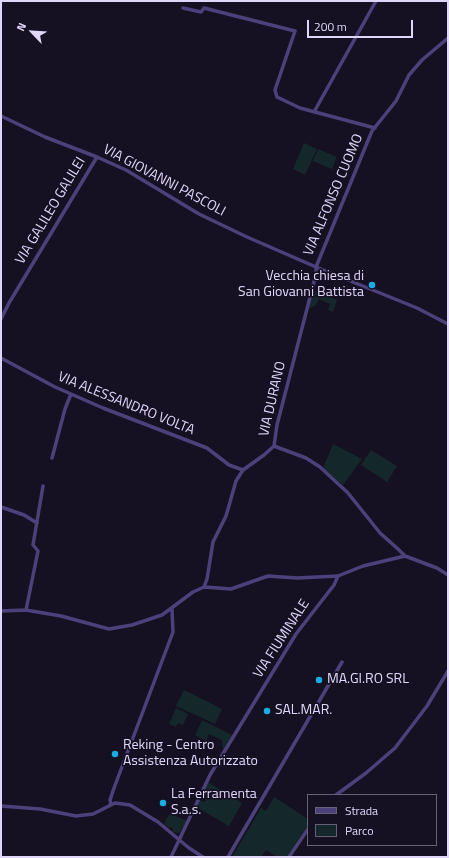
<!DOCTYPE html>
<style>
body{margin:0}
#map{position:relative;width:449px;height:858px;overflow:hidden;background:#161122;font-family:"Titillium Web",sans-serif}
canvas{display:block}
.frame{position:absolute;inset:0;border:2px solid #e0d6fa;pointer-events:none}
.legend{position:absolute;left:307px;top:794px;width:130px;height:52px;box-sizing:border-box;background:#161122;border:1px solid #676078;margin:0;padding:5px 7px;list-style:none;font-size:12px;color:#e0d6fa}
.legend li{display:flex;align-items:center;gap:8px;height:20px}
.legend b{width:20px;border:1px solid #676078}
.north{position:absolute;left:12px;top:12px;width:40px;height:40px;-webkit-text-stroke:3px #161122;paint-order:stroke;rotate:295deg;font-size:11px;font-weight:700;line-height:16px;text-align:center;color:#e0d6fa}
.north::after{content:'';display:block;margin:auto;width:14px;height:18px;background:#e0d6fa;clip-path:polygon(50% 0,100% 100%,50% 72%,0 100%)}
.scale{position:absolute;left:307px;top:20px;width:106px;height:18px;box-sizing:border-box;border:2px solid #e0d6fa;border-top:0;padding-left:5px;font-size:12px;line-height:14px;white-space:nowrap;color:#e0d6fa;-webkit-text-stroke:3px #161122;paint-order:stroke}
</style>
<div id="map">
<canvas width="449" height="858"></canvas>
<div class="frame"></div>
<ul class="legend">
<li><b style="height:5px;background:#4d417c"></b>Strada</li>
<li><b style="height:11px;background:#14282b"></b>Parco</li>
</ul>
<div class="north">N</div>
<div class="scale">200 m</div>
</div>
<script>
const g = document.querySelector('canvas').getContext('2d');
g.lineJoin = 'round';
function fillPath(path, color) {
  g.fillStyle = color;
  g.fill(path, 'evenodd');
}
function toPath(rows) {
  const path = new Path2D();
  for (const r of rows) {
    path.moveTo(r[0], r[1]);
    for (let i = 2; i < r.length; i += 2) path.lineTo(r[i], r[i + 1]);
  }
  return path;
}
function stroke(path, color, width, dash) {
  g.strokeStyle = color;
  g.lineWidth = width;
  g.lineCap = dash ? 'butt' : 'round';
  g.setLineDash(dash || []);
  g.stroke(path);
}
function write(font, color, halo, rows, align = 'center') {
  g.font = font + ' "Titillium Web",sans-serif';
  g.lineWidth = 3.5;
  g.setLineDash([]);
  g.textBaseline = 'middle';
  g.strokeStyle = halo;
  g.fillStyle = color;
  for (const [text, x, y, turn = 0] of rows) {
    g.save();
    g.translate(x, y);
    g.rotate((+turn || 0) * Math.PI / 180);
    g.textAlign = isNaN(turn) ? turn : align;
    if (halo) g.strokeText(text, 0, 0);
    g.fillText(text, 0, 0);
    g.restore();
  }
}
fillPath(toPath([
 [304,143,317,149,305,175,293,169],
 [318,149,337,157,332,169,313,161],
 [314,291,337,300,333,312,328,310,330,304,319,299,316,305,308,309],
 [333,444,362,459,343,485,323,468],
 [371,450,397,466,387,482,361,465],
 [184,690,222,709,215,724,176,706],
 [176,708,188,714,183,725,178,723,176,727,169,724],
 [202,720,232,735,223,750,222,740,209,734,206,741,195,735],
 [208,782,242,803,229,826,196,807,199,800,205,802,206,800,201,796],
 [274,797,308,819,308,825,287,857,277,857,266,850,261,857,232,857,261,808,266,811],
 [173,808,179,811,176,816,187,821,179,833,173,832,172,827,169,828,164,824]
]), '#14282b');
stroke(toPath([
 [183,8,201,12,204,8,295,31,275,90,277,97,300,108,375,128],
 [314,112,376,1],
 [1,116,45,137,97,157,126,170,199,214,247,237,316,267,417,308,448,324],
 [1,319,9,303,97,157],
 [1,358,55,387,103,408,207,448,229,465,243,470],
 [274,446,306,458,320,467,348,493,380,533,398,549,405,556,437,568,448,575],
 [52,458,65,409,71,394],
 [1,507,24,515,37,523],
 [204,587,207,579,213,542,226,516,236,481,243,470,264,455,274,446,277,425,316,274,316,267,367,143,372,131,396,101,409,75,422,60,448,38],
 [26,610,38,551,33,545,43,486],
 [1,611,26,610,61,616,109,629,132,625,162,615,193,592,204,587,231,589,268,576,297,578,338,576,363,566,405,556],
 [336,795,366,773,395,748,427,706,448,671],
 [111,805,110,800,114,788,173,632,172,609],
 [1,806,40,809,76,816,93,814,115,803,130,805,158,822,189,848,203,857],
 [171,857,210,775,296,634,334,585,338,576],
 [228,857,342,662],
 [289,857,308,829]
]), '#4d417c', 3.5);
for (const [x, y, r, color] of [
 [372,285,4,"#19aee3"],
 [319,680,4,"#19aee3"],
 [267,711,4,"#19aee3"],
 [115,754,4,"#19aee3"],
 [163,803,4,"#19aee3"]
]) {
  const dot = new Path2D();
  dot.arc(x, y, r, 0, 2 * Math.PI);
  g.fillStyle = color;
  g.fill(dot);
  stroke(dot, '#161122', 1.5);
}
write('14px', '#e0d6fa', '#161122', [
 ["VIA GIOVANNI PASCOLI",164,181,28],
 ["VIA ALFONSO CUOMO",334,195,-67],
 ["VIA GALILEO GALILEI",51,211,-59],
 ["VIA DURANO",273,399,-77],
 ["VIA ALESSANDRO VOLTA",126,404,22],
 ["VIA FIUMINALE",282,639,-57]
]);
write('14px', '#e0d6fa', '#161122', [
 ["Vecchia chiesa di",364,277,"right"],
 ["San Giovanni Battista",364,293,"right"],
 ["MA.GI.RO SRL",327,680],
 ["SAL.MAR.",275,711],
 ["Reking - Centro",123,746],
 ["Assistenza Autorizzato",123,762],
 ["La Ferramenta",171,795],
 ["S.a.s.",171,811]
], 'left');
</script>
